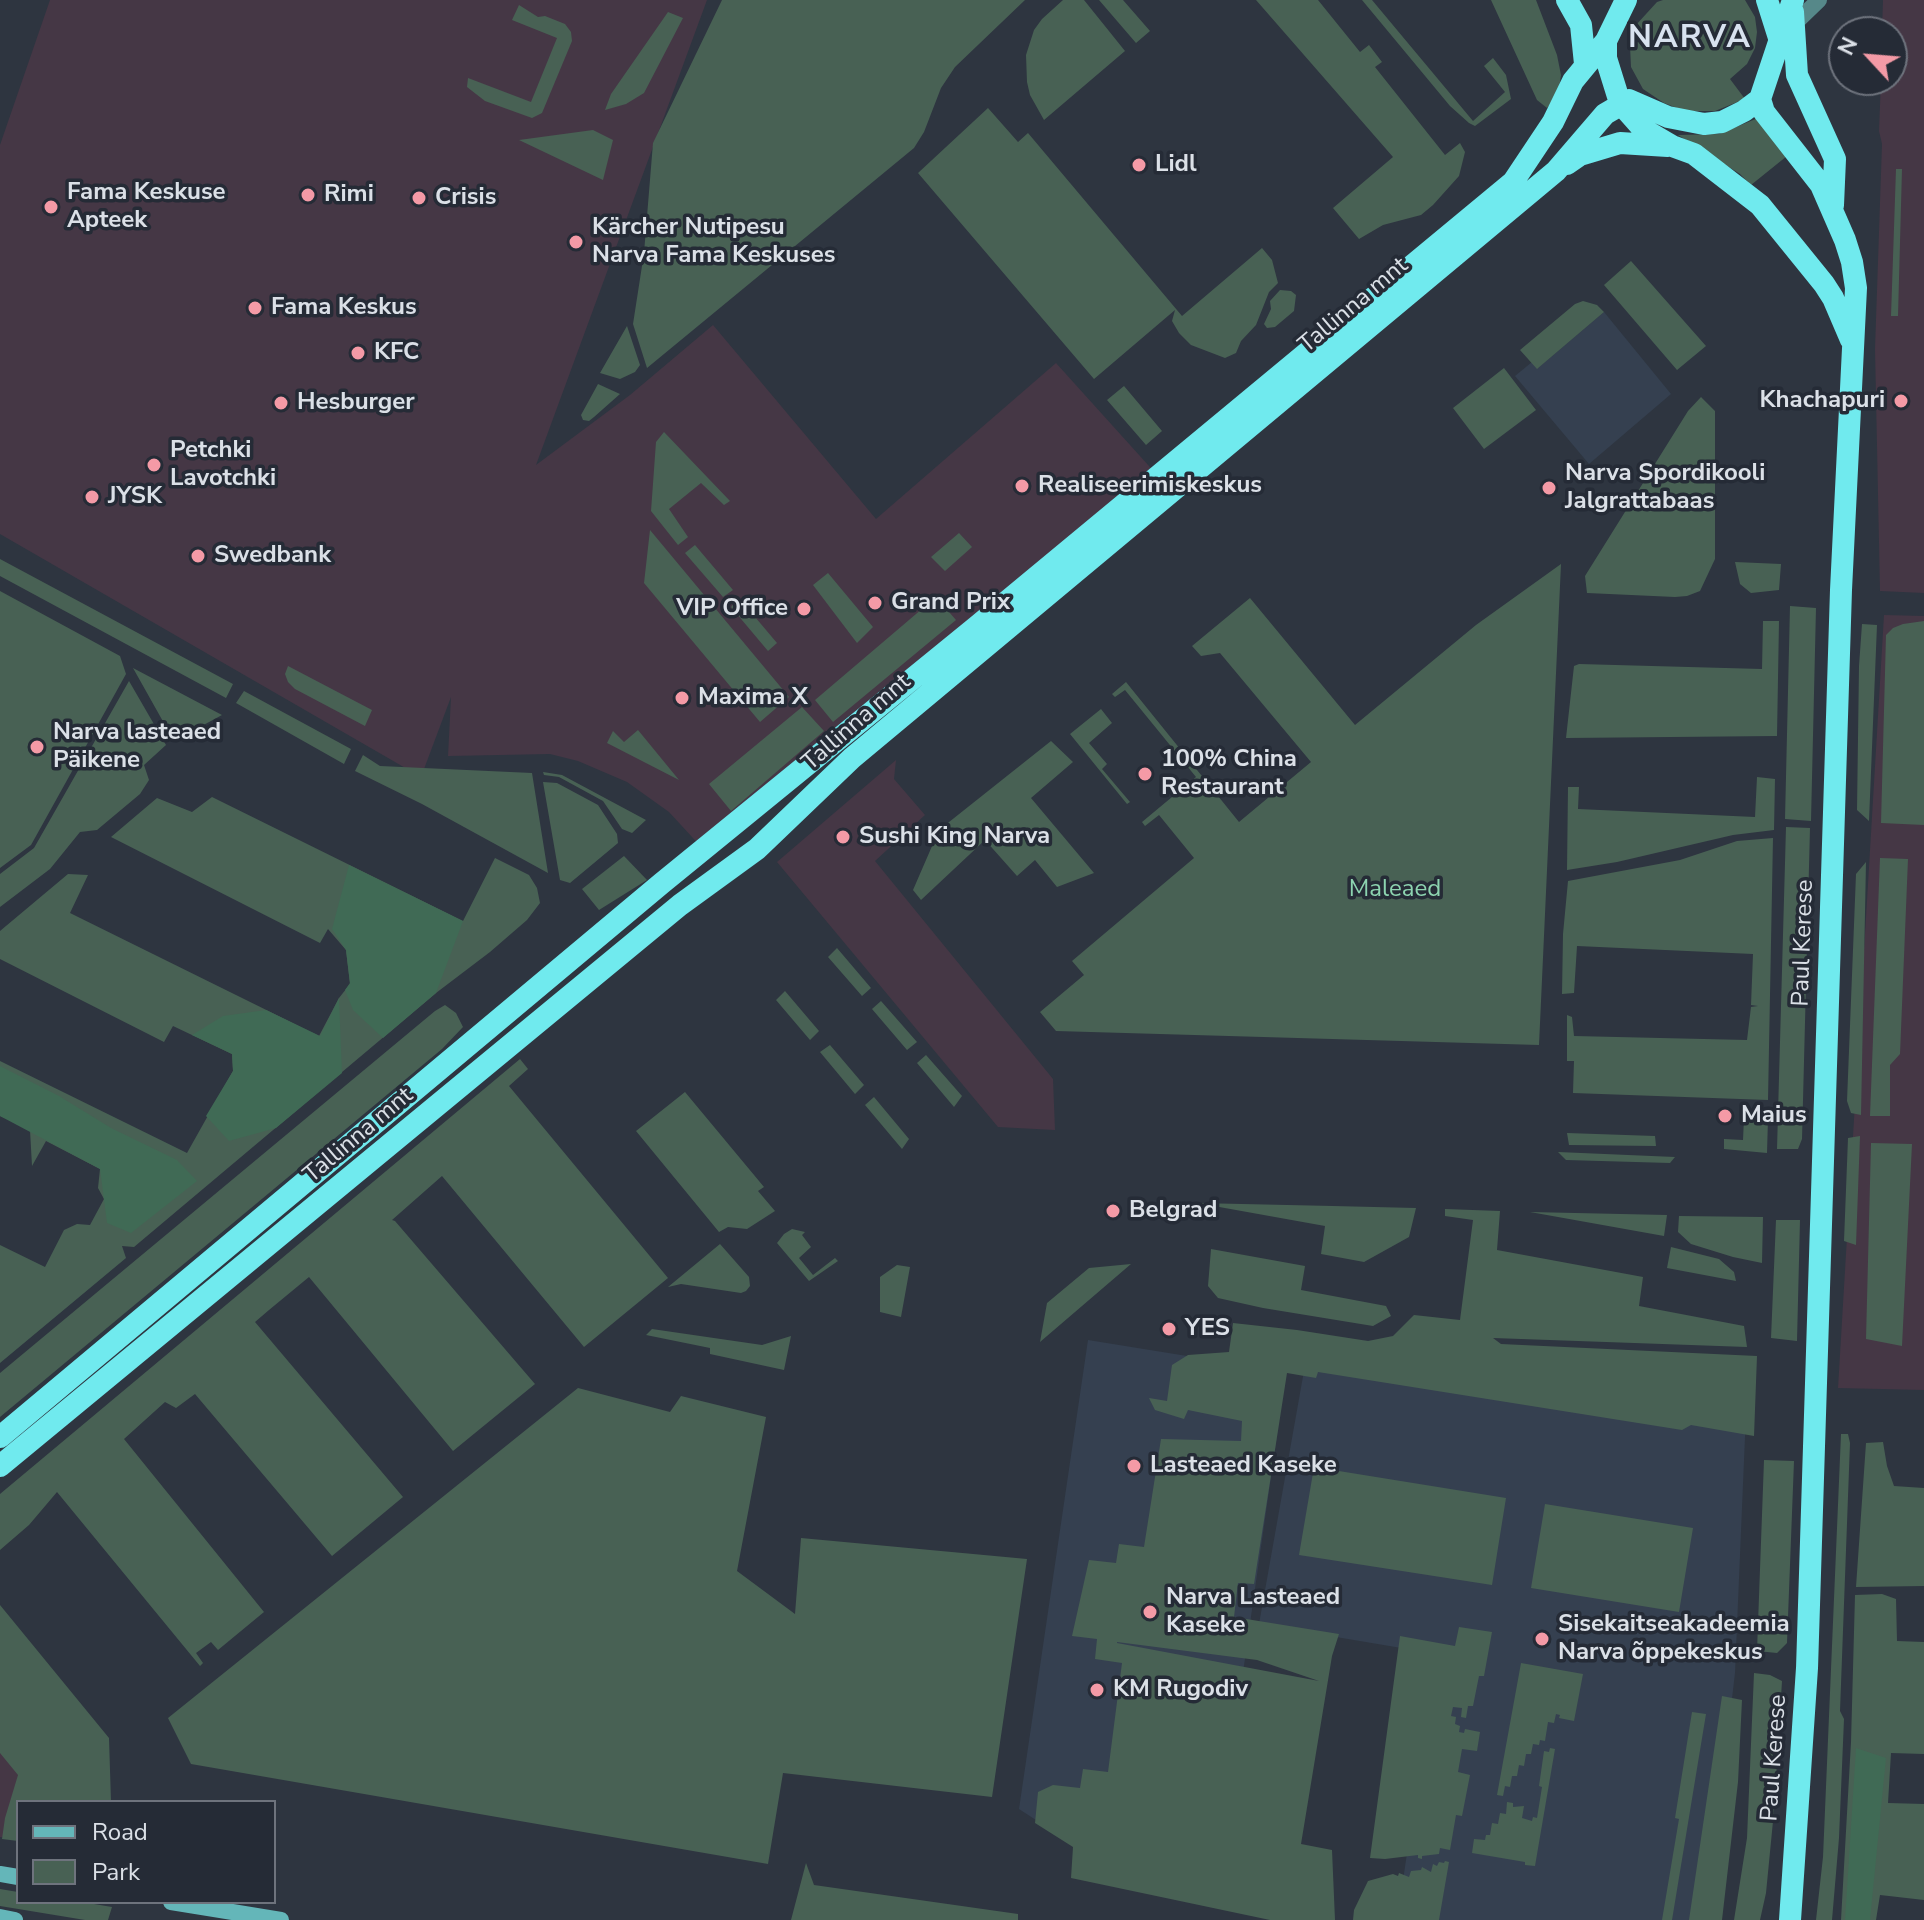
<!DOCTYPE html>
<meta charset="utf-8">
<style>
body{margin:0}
#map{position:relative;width:1924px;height:1920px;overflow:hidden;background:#2e3540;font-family:"Nunito Sans",sans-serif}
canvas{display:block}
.legend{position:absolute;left:16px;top:1800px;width:260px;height:104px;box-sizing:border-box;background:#252b36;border:2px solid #6e737d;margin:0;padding:10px 14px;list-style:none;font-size:24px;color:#dbe0e7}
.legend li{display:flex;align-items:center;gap:16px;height:40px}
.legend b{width:40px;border:2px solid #6e737d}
.north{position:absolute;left:1828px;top:16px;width:80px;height:80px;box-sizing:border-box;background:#252b36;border:2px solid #6e737d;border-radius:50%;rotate:296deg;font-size:22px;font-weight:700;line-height:32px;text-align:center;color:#dbe0e7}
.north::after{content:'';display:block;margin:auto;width:28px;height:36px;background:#f49aa6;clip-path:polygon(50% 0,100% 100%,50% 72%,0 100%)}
</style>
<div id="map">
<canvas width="1924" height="1920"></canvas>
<ul class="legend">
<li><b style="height:10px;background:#64b6b9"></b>Road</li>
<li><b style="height:22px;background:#486154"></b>Park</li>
</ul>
<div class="north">N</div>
</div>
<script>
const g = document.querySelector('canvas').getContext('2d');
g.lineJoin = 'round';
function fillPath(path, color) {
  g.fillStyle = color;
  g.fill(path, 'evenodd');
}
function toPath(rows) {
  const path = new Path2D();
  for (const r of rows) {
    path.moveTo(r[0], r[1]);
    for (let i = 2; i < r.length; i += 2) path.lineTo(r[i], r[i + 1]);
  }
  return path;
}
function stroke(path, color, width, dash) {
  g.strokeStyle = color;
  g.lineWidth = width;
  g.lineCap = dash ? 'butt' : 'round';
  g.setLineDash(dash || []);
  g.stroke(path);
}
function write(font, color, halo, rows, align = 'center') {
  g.font = font + ' "Nunito Sans",sans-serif';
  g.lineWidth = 7;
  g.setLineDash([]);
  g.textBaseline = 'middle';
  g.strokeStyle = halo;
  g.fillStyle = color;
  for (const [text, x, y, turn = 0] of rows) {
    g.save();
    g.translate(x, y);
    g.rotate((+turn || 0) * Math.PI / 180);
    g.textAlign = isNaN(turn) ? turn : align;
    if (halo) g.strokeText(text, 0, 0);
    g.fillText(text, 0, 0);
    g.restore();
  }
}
fillPath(toPath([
 [50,0,707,0,536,465,630,395,713,325,876,519,1056,363,1158,476,704,850,669,812,627,782,578,761,550,754,448,756,451,697,421,777,0,534,0,145],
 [1883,0,1924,0,1924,593,1880,591,1875,349,1882,144,1879,131,1881,80,1892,80,1892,32,1882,32],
 [1884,615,1924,616,1924,1390,1838,1388],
 [896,760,894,779,925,815,875,861,1053,1079,1055,1130,998,1127,777,862],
 [0,1743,40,1793,18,1802,18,1840,0,1837]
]), '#453745');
fillPath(toPath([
 [1604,312,1671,394,1589,464,1515,376,1532,362,1538,368],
 [1310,1337,1748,1366,1735,1673,1706,1920,1397,1920,1437,1654,1259,1624],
 [1088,1340,1286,1372,1216,1861,1039,1822,1019,1809]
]), '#354050');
fillPath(toPath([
 [722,0,1025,0,955,67,941,88,924,132,914,148,647,368,633,324,644,253,653,143],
 [1063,0,1084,0,1125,51,1044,120,1030,95,1027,82,1026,55,1034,30,1042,19],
 [1099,0,1123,0,1150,31,1136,43],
 [1256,0,1318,0,1360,52,1369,45,1382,62,1375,67,1445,155,1460,143,1465,152,1459,176,1433,205,1421,215,1383,225,1359,239,1333,208,1393,157],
 [1362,0,1372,0,1473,121,1505,92,1484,66,1493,58,1506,75,1511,99,1475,126,1469,123,1450,106],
 [1491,0,1536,0,1557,55,1561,75,1558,96,1547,108,1537,100],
 [1663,0,1745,0,1755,17,1757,32,1755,48,1747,64,1730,79,1745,99,1715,111,1685,111,1664,103,1643,89,1631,67,1630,46,1636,25,1657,2],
 [519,5,538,17,545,16,565,24,571,32,572,41,542,113,532,118,485,101,467,87,468,78,531,102,557,38,512,20],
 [668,12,683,18,644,93,626,104,605,110,611,94],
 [988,108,1018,142,1028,133,1182,316,1262,248,1272,260,1278,283,1269,292,1256,325,1241,341,1236,353,1225,358,1191,345,1179,333,1172,321,1175,310,1094,379,918,173],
 [1758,118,1787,156,1751,185,1740,174,1678,135,1719,134],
 [593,130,613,140,603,180,519,140],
 [1896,169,1902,169,1898,316,1891,316],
 [1631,261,1706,346,1677,370,1604,285],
 [1280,290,1291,291,1296,295,1294,311,1275,327,1267,328,1264,324,1271,309,1270,301],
 [1583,301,1597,305,1604,312,1537,369,1520,350,1575,304],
 [627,326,640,365,635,372,620,379,600,373],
 [1504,368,1536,410,1484,449,1453,408],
 [598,384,620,394,594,417,589,421,583,420,581,415],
 [1124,386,1162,431,1146,445,1107,400],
 [1701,397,1715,411,1715,559,1700,591,1687,596,1675,597,1587,593,1585,576,1688,411],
 [664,432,730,501,724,505,701,483,669,509,688,537,678,545,651,511,656,442],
 [650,530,789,697,760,722,644,583],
 [959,533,972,547,945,571,931,557],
 [695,545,733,590,723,597,685,553],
 [0,559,233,684,226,698,0,576],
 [1735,562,1781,564,1779,590,1751,593,1740,584],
 [1561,564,1539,1045,1056,1031,1040,1012,1084,975,1072,961,1194,858,1159,815,1145,826,1142,822,1196,777,1125,690,1115,697,1112,694,1126,682,1239,822,1311,762,1220,653,1201,656,1192,646,1250,598,1355,725,1476,625],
 [828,573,873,627,857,643,813,585],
 [0,591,120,656,126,674,31,845,0,868],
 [936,597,956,620,833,722,815,700],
 [739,598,777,643,768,651,731,607],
 [1790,606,1816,608,1811,821,1785,819],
 [1763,621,1779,621,1777,736,1566,738,1574,666,1579,664,1762,669],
 [1924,621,1924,825,1881,823,1886,635,1893,628,1903,624],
 [1862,624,1877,625,1869,821,1857,810,1859,666],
 [288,666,372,710,365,726,295,689,288,682,285,674],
 [133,668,222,715,174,741],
 [129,681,166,745,144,765,149,780,140,794,97,830,80,832,50,869,0,907,0,874,34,848],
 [244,691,351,749,344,764,236,703],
 [802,707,824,731,731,811,709,784],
 [1101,709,1112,723,1089,743,1107,764,1102,769,1130,802,1127,804,1070,734],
 [638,730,679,780,607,743,613,731,624,742],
 [1051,741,1073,762,1031,798,1094,873,1057,887,1035,860,1017,876,985,840,921,900,913,890,939,830],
 [363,755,380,766,532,773,548,873,422,804,355,771],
 [543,772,562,775,646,820,632,833,622,829,603,801,559,777,544,775],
 [1757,777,1775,779,1774,830,1733,835,1617,862,1567,870,1568,787,1579,787,1578,809,1755,817],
 [543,782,557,783,598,805,617,834,618,843,570,883,560,880],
 [212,797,463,921,495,858,529,875,537,888,540,903,527,920,490,952,436,993,134,1247,122,1246,126,1258,0,1363,0,1245,45,1267,64,1230,77,1224,90,1225,104,1199,98,1188,100,1169,46,1141,32,1166,30,1130,0,1116,0,1061,187,1153,233,1071,232,1054,173,1026,164,1042,0,959,0,931,68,874,88,875,70,913,319,1036,339,998,350,984,346,950,328,929,320,943,111,837,157,798,192,812],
 [1786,827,1810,828,1802,1139,1798,1149,1777,1149],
 [1773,838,1768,1100,1573,1093,1574,1061,1567,1061,1567,1015,1572,1017,1574,1036,1747,1040,1751,1007,1758,1006,1751,1005,1753,954,1577,946,1574,993,1562,994,1563,934,1568,881,1680,860,1737,841],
 [624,856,647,880,599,910,582,889],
 [1880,858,1908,859,1900,1054,1890,1065,1890,1116,1870,1116],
 [1866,862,1861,1115,1851,1113,1847,1101,1856,874],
 [837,948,871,988,862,996,828,957],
 [785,991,819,1031,810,1040,776,1000],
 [881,1001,917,1042,907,1050,872,1009],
 [445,1005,456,1013,463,1027,442,1049,0,1417,0,1373,435,1011],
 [830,1045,864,1085,855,1094,820,1052],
 [926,1055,962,1096,954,1107,917,1063],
 [520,1059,528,1069,509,1086,668,1278,584,1347,442,1176,392,1220,395,1221,535,1384,453,1451,309,1277,269,1310,255,1322,403,1497,332,1556,195,1394,176,1408,165,1402,124,1439,264,1612,218,1650,211,1642,196,1653,203,1663,200,1666,57,1492,29,1525,0,1550,0,1494],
 [685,1092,764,1187,758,1191,775,1211,747,1229,728,1227,719,1232,636,1131],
 [874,1097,909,1139,902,1149,865,1105],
 [1744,1118,1768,1119,1767,1153,1724,1149,1724,1139,1743,1140],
 [1567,1133,1655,1136,1656,1146,1569,1145],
 [1860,1136,1856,1245,1844,1241,1848,1138],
 [1871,1143,1912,1144,1902,1346,1866,1339],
 [1558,1152,1675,1157,1670,1163,1566,1160],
 [1197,1203,1333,1206,1416,1208,1409,1237,1364,1262,1321,1254,1325,1226],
 [1445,1209,1500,1211,1497,1250,1643,1277,1639,1306,1744,1326,1747,1347,1493,1338,1501,1344,1757,1356,1754,1436,1691,1425,1682,1430,1318,1372,1316,1378,1287,1373,1254,1584,1238,1583,1234,1617,1339,1634,1332,1656,1301,1844,1332,1850,1335,1920,1270,1920,1071,1878,1073,1847,1035,1823,1038,1792,1053,1785,1080,1788,1083,1769,1108,1772,1122,1663,1095,1659,1097,1639,1072,1636,1089,1560,1116,1563,1119,1544,1144,1547,1161,1439,1241,1441,1242,1421,1188,1410,1184,1419,1155,1410,1149,1398,1167,1401,1172,1365,1188,1355,1229,1352,1233,1323,1297,1330,1368,1341,1393,1336,1414,1315,1460,1320,1473,1220,1445,1216],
 [1117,1642,1257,1660,1319,1681,1117,1643],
 [1530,1212,1667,1215,1664,1236],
 [1679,1216,1763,1217,1762,1263,1733,1257,1691,1244,1678,1232],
 [1776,1220,1800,1220,1797,1341,1771,1338],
 [792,1229,805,1232,802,1235,811,1247,799,1258,813,1275,835,1258,838,1261,809,1281,777,1243,784,1234],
 [720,1244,749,1277,750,1286,746,1291,741,1293,681,1284,668,1287],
 [1671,1247,1719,1259,1734,1272,1736,1281,1667,1268],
 [1211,1249,1305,1266,1301,1290,1386,1306,1391,1316,1373,1326,1263,1308,1218,1298,1208,1286],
 [1131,1264,1040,1342,1047,1303,1089,1268],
 [897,1265,910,1267,901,1317,880,1312,880,1277],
 [652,1329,762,1345,791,1336,784,1370,710,1354,710,1348,646,1335],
 [578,1388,670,1412,681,1396,766,1417,737,1571,795,1614,801,1538,1027,1559,992,1797,783,1773,768,1864,191,1764,168,1718],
 [1841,1434,1848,1434,1850,1443,1840,1711,1844,1719,1839,1838,1832,1920,1816,1920,1823,1857],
 [1883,1442,1887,1466,1894,1486,1924,1488,1924,1586,1856,1587,1866,1443],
 [1764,1460,1794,1461,1787,1643,1777,1653,1757,1651],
 [1314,1467,1506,1498,1492,1585,1299,1555],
 [1545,1504,1693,1528,1679,1612,1531,1588],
 [1882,1594,1896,1599,1897,1641,1924,1642,1924,1754,1891,1753,1888,1803,1924,1804,1924,1900,1880,1895,1876,1920,1841,1920,1851,1742,1855,1595],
 [0,1605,109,1738,111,1802,18,1802,18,1841,2,1839,5,1818,18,1775,0,1753],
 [1459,1627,1492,1632,1484,1676,1479,1676,1473,1706,1468,1706,1466,1718,1461,1717,1462,1708,1453,1707,1451,1716,1456,1717,1455,1724,1460,1726,1459,1732,1464,1733,1465,1729,1480,1732,1477,1751,1462,1749,1458,1772,1470,1775,1462,1816,1456,1815,1450,1850,1440,1848,1439,1854,1422,1856,1422,1859,1418,1858,1418,1855,1385,1859,1370,1858,1400,1636,1455,1646],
 [1521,1663,1583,1674,1574,1721,1559,1718,1560,1715,1556,1714,1554,1723,1548,1722,1545,1741,1540,1740,1539,1745,1533,1744,1531,1754,1526,1754,1524,1766,1519,1765,1517,1776,1512,1776,1510,1787,1505,1786,1503,1796,1497,1795],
 [1754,1673,1770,1675,1782,1681,1774,1811,1766,1893,1760,1920,1734,1920,1747,1838],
 [1722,1696,1742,1700,1738,1782,1722,1920,1689,1920],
 [1692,1712,1706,1714,1672,1920,1662,1920,1679,1819,1675,1818],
 [1550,1748,1555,1749,1535,1866,1525,1865,1525,1862,1472,1853,1474,1839,1485,1840,1486,1835,1490,1835,1492,1823,1498,1824,1500,1813,1506,1814,1507,1802,1513,1803,1513,1807,1524,1806,1522,1818,1532,1821,1533,1817,1537,1818,1542,1787,1539,1786,1544,1751,1549,1752],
 [1445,1861,1449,1862,1439,1920,1353,1920,1354,1910,1368,1881,1393,1874,1398,1876,1399,1873,1409,1877,1411,1871,1421,1870,1422,1867,1431,1872,1433,1864,1437,1866,1439,1862,1444,1863],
 [806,1863,814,1885,1018,1914,1018,1920,791,1920],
 [0,1889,18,1892,18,1902,82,1902,112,1907,108,1920,85,1920,0,1906]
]), '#486154');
fillPath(toPath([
 [349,865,463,921,436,993,383,1038,353,1010,345,990,350,983,346,950,332,929],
 [339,998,342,1073,276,1128,229,1141,206,1116,233,1071,232,1054,192,1035,223,1016,266,1010,320,1036],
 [0,1066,59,1096,111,1128,177,1160,197,1181,131,1233,107,1223,100,1169,0,1116],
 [1856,1748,1886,1758,1870,1920,1845,1920]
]), '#406a55');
stroke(toPath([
 [1789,29,1819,0]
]), '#568889', 16);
stroke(toPath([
 [0,1874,18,1877],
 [171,1902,281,1920],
 [0,1917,15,1920]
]), '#64b6b9', 16);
stroke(toPath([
 [1567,0,1581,25,1585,64],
 [1626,0,1606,41,1606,58,1620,103,1643,129,1672,146,1694,154,1760,205,1824,284,1833,298,1851,340],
 [1767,0,1779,38],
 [1793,12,1797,75,1835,159,1833,205],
 [1567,164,1580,155,1620,143,1668,146],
 [0,1437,662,883,976,627,1513,182,1553,122,1573,81,1606,41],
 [0,1466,680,905,757,849,852,758,1556,171,1605,114,1629,100,1668,117,1704,124,1722,122,1744,111,1760,99],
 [1790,1920,1807,1668,1841,590,1856,288,1852,262,1845,240,1821,185,1764,112,1760,99,1793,0]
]), '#70eaee', 22);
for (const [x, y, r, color] of [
 [1139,165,8,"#f49aa6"],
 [308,195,8,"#f49aa6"],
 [419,198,8,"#f49aa6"],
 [51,207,8,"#f49aa6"],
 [576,242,8,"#f49aa6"],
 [255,308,8,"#f49aa6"],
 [358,353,8,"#f49aa6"],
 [1901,401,8,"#f49aa6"],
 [281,403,8,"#f49aa6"],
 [154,465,8,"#f49aa6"],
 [1022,486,8,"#f49aa6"],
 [1549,488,8,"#f49aa6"],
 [92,497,8,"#f49aa6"],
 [198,556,8,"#f49aa6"],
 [875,603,8,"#f49aa6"],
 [804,609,8,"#f49aa6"],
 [682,698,8,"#f49aa6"],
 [37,747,8,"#f49aa6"],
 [1145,774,8,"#f49aa6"],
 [843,837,8,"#f49aa6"],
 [1725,1116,8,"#f49aa6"],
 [1113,1211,8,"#f49aa6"],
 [1169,1329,8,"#f49aa6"],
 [1134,1466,8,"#f49aa6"],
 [1150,1612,8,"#f49aa6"],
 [1542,1639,8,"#f49aa6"],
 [1097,1690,8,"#f49aa6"]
]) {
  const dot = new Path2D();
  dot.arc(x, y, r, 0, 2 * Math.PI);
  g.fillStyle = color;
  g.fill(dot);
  stroke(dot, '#252b36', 3);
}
write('bold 24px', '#dbe0e7', '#252b36', [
 ["Lidl",1155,165],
 ["Fama Keskuse",67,193],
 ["Apteek",67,221],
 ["Rimi",324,195],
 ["Crisis",435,198],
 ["Kärcher Nutipesu",592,228],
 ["Narva Fama Keskuses",592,256],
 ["Fama Keskus",271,308],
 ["KFC",374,353],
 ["Khachapuri",1885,401,"right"],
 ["Hesburger",297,403],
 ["Petchki",170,451],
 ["Lavotchki",170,479],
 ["Narva Spordikooli",1565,474],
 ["Jalgrattabaas",1565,502],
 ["Realiseerimiskeskus",1038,486],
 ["JYSK",108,497],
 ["Swedbank",214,556],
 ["Grand Prix",891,603],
 ["VIP Office",788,609,"right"],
 ["Maxima X",698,698],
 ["Narva lasteaed",53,733],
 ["Päikene",53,761],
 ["100% China",1161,760],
 ["Restaurant",1161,788],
 ["Sushi King Narva",859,837],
 ["Maius",1741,1116],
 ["Belgrad",1129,1211],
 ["YES",1185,1329],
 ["Lasteaed Kaseke",1150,1466],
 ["Narva Lasteaed",1166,1598],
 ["Kaseke",1166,1626],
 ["Sisekaitseakadeemia",1558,1625],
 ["Narva õppekeskus",1558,1653],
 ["KM Rugodiv",1113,1690]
], 'left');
write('24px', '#dbe0e7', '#252b36', [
 ["Tallinna mnt",1354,306,-40],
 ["Tallinna mnt",857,723,-41],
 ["Paul Kerese",1804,943,-88],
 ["Tallinna mnt",359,1136,-40],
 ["Paul Kerese",1775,1758,-86]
]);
write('24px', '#8dd4b0', '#252b36', [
 ["Maleaed",1395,890]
]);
g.letterSpacing = '2px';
write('bold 32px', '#d8e2ef', '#252b36', [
 ["NARVA",1690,39]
]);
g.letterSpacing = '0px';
</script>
